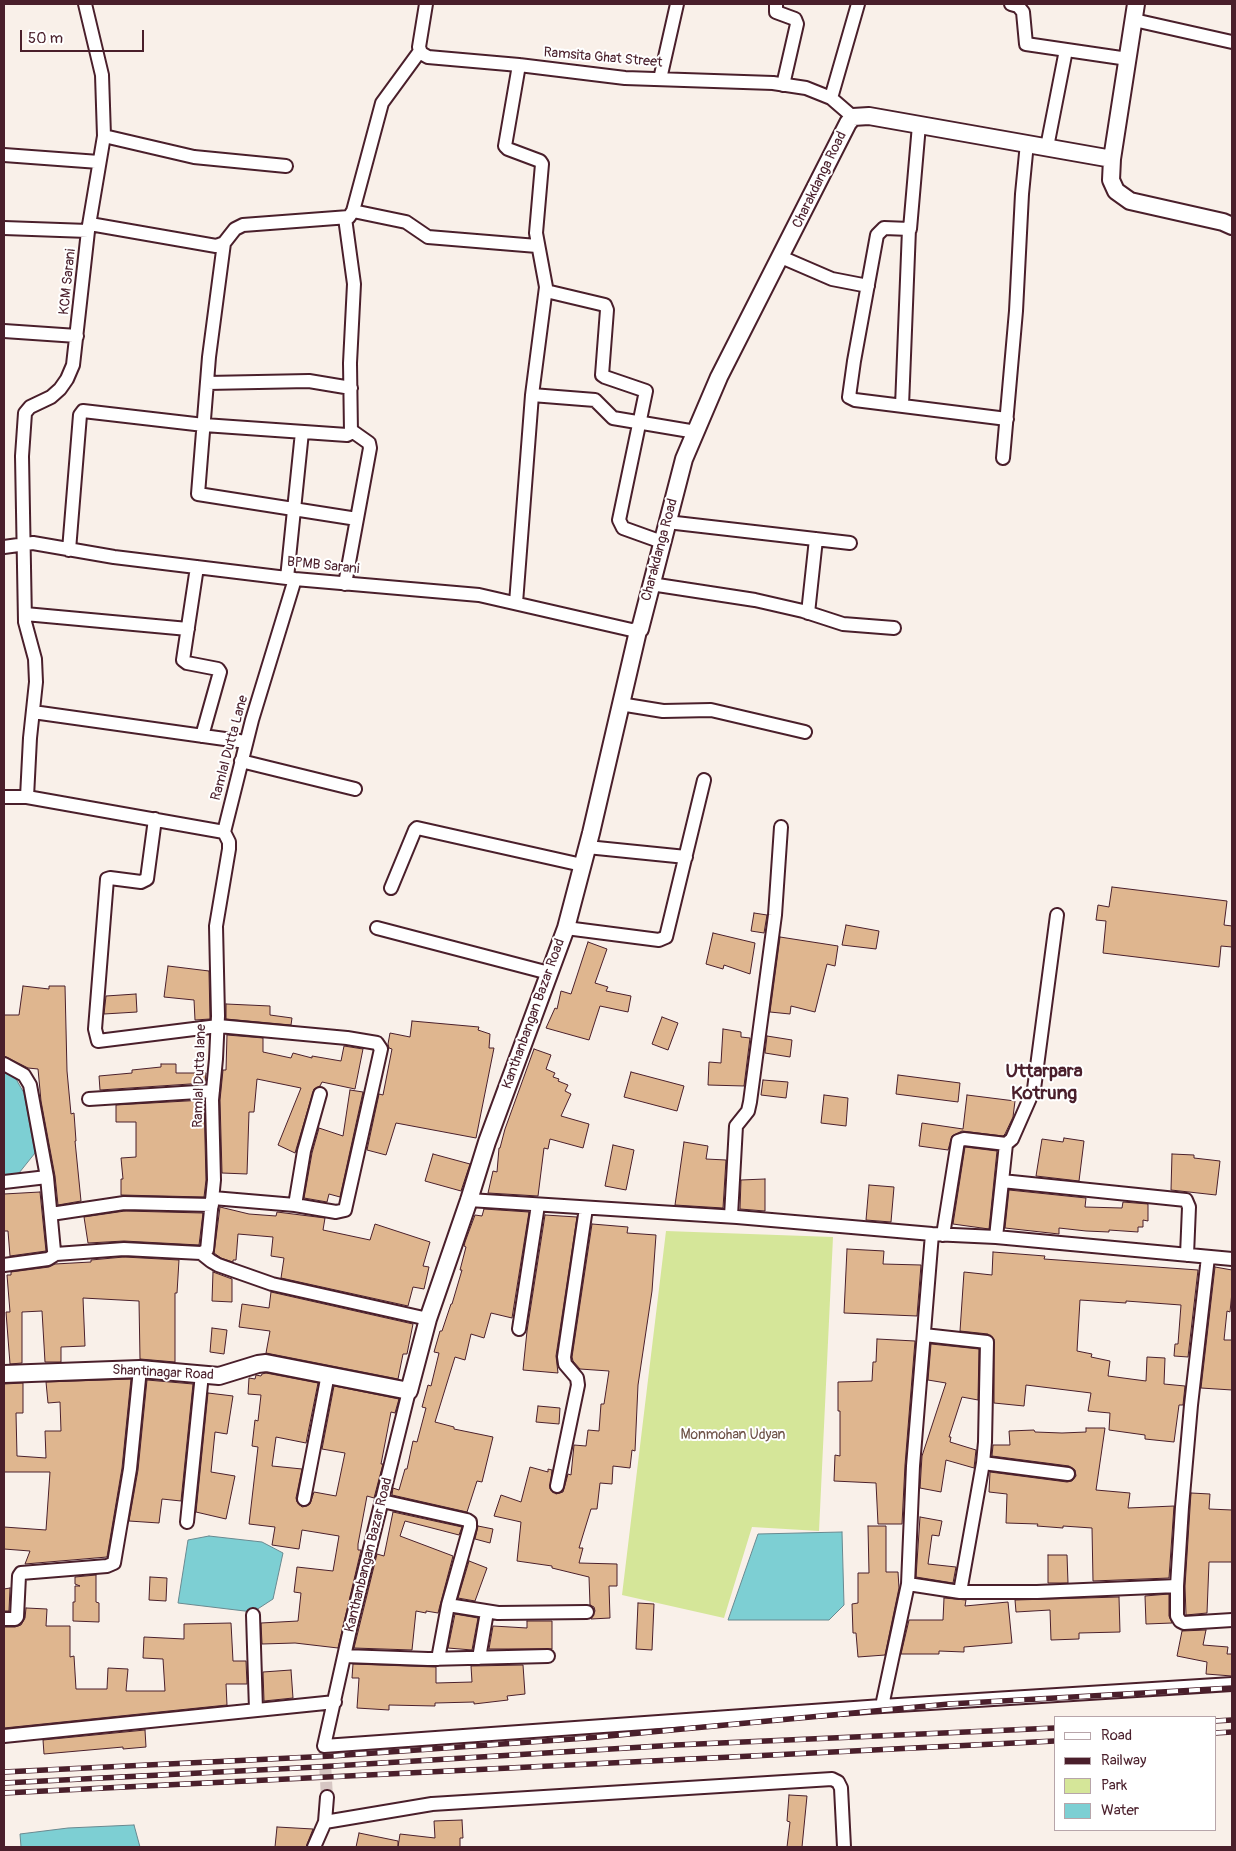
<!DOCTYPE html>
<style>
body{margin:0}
#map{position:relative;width:1236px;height:1851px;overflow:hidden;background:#f9f0e9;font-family:Pangolin,sans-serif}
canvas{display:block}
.frame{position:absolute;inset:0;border:5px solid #4a1f2b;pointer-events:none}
.legend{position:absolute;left:1054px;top:1716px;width:162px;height:115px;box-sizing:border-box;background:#fff;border:1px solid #b7a5aa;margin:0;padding:6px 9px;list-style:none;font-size:15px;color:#4a1f2b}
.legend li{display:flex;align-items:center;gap:10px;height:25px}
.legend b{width:25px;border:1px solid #b7a5aa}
.scale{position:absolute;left:20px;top:30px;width:124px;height:22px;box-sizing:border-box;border:2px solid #4a1f2b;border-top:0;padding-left:6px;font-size:15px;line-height:18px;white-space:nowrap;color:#4a1f2b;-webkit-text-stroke:4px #fff;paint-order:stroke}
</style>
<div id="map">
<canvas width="1236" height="1851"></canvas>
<div class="frame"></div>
<ul class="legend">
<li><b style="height:6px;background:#fff"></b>Road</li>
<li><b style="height:6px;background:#4a1f2b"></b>Railway</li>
<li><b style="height:14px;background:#d5e699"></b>Park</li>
<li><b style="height:14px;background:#7dcfd3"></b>Water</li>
</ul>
<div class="scale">50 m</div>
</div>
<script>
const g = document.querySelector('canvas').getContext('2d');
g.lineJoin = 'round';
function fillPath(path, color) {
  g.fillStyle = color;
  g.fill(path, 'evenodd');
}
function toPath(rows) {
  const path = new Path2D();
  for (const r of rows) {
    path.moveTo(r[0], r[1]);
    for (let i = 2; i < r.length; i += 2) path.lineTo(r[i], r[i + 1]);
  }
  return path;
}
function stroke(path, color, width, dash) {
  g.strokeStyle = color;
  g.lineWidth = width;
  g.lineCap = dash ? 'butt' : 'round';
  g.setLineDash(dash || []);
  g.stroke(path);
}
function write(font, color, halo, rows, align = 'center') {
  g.font = font + ' Pangolin,sans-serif';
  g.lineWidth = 4;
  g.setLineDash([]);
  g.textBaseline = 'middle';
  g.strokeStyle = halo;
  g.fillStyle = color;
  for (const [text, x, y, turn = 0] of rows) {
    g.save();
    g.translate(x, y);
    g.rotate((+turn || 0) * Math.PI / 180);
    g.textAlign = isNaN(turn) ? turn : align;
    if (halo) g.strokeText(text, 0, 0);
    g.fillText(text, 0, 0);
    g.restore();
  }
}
fillPath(toPath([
 [666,1231,833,1237,819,1531,752,1527,724,1618,622,1595]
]), '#d5e699');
const water = toPath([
 [4,1067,12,1072,24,1093,35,1153,19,1173,4,1176,4,1067],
 [842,1532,844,1605,829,1620,728,1620,758,1534,842,1532],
 [209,1536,262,1542,283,1553,273,1599,253,1612,178,1603,188,1540,209,1536],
 [134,1825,140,1847,21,1847,20,1834,68,1828,134,1825]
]);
fillPath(water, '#7dcfd3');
stroke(water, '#698990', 1);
const building = toPath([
 [1112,887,1227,901,1224,925,1232,926,1232,947,1221,946,1219,967,1103,953,1106,921,1096,920,1098,905,1109,907,1112,887],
 [754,913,767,915,764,933,751,931,754,913],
 [846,925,879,931,876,949,842,945,846,925],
 [713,933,755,943,750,974,724,965,723,969,706,964,713,933],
 [780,937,838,946,835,966,827,964,815,1012,791,1006,790,1014,770,1012,780,937],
 [588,942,607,949,595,983,608,987,606,991,631,996,628,1012,600,1006,589,1040,546,1028,555,1008,557,1009,561,991,571,994,588,942],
 [168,966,209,971,210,1019,195,1020,194,1000,164,997,168,966],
 [23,986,49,989,49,986,65,986,67,1071,71,1114,74,1113,76,1141,75,1141,81,1201,58,1205,55,1176,41,1101,38,1069,28,1068,4,1056,4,1015,19,1015,23,986],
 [136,994,137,1012,104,1014,106,996,136,994],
 [226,1004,270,1006,270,1015,292,1018,291,1025,226,1019,226,1004],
 [662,1017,678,1023,668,1050,652,1044,662,1017],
 [412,1021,479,1027,478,1030,490,1034,489,1048,494,1048,476,1138,396,1123,386,1155,367,1150,379,1094,383,1095,392,1049,389,1048,388,1044,390,1033,410,1037,412,1021],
 [723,1029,741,1032,741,1037,750,1038,744,1086,708,1085,709,1062,721,1063,723,1029],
 [227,1035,263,1038,263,1052,291,1058,293,1053,312,1058,312,1056,341,1061,344,1046,363,1049,355,1089,322,1082,320,1086,314,1089,295,1153,278,1145,301,1088,257,1079,254,1112,249,1112,247,1174,222,1173,220,1100,223,1070,226,1070,227,1035],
 [767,1036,792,1040,790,1057,765,1053,767,1036],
 [534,1049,551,1055,546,1069,555,1073,553,1077,559,1079,558,1081,568,1085,565,1091,571,1094,561,1116,589,1124,583,1148,550,1139,548,1149,544,1148,538,1196,488,1193,493,1171,497,1172,499,1148,500,1148,505,1129,534,1049],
 [161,1064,176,1064,176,1073,206,1073,205,1083,100,1090,99,1076,132,1073,132,1070,161,1067,161,1064],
 [631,1072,684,1086,677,1111,624,1097,631,1072],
 [898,1075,960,1083,958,1102,896,1094,898,1075],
 [763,1080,788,1082,786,1098,761,1095,763,1080],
 [350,1090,363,1092,340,1197,329,1194,327,1202,304,1198,312,1153,319,1128,343,1136,350,1090],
 [824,1095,848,1098,846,1126,821,1123,824,1095],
 [967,1095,1015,1101,1013,1117,1005,1134,1003,1136,962,1131,952,1136,948,1150,919,1146,922,1123,963,1129,967,1095],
 [204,1100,206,1180,204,1197,121,1195,121,1179,123,1179,121,1158,136,1157,136,1122,116,1122,116,1105,204,1100],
 [1064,1138,1084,1141,1079,1181,1036,1176,1042,1139,1063,1142,1064,1138],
 [684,1142,708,1146,706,1159,726,1160,723,1208,675,1205,684,1142],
 [613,1145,634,1150,626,1190,605,1186,613,1145],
 [965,1147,997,1151,989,1229,953,1224,965,1147],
 [433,1154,470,1164,461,1191,425,1181,433,1154],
 [1172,1154,1194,1155,1194,1158,1220,1161,1216,1195,1171,1190,1172,1154],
 [765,1179,765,1211,740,1209,741,1180,765,1179],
 [869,1185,894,1187,891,1222,866,1220,869,1185],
 [1009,1190,1086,1198,1085,1207,1122,1208,1123,1202,1148,1204,1148,1221,1143,1220,1143,1227,1138,1227,1138,1232,1109,1230,1109,1232,1086,1231,1059,1228,1059,1234,1005,1228,1009,1190],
 [40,1192,46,1251,10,1256,8,1231,4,1231,4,1194,40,1192],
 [220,1207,249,1214,276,1216,277,1212,325,1218,323,1230,370,1240,375,1224,430,1242,423,1266,429,1267,424,1289,413,1287,408,1306,281,1278,284,1258,271,1256,273,1237,238,1234,236,1260,233,1260,233,1262,221,1258,214,1253,220,1207],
 [484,1209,529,1212,512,1318,491,1313,484,1338,471,1334,465,1360,455,1357,435,1422,454,1427,454,1429,493,1437,482,1482,477,1481,467,1512,392,1495,393,1488,399,1490,405,1469,407,1469,413,1441,417,1442,426,1408,422,1407,428,1385,431,1386,439,1353,434,1352,440,1331,442,1331,451,1304,452,1304,462,1270,460,1270,466,1247,464,1246,465,1242,475,1215,482,1216,484,1209],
 [125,1211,203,1213,199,1245,124,1241,88,1243,84,1217,125,1211],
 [545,1215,577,1217,556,1356,558,1373,523,1370,527,1331,545,1215],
 [592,1224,628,1227,627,1233,656,1235,652,1291,638,1385,635,1451,632,1450,630,1468,613,1466,612,1484,600,1483,597,1509,591,1509,579,1548,583,1548,579,1563,617,1564,617,1586,609,1586,610,1618,591,1619,595,1611,594,1607,590,1605,589,1577,552,1568,552,1566,517,1561,521,1522,494,1516,501,1495,521,1502,530,1467,548,1472,548,1469,552,1470,550,1489,556,1494,563,1492,568,1474,571,1475,574,1445,586,1446,588,1430,599,1431,601,1404,604,1404,609,1371,580,1369,573,1361,572,1357,592,1224],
 [847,1249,884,1251,883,1264,921,1265,917,1316,844,1313,847,1249],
 [993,1252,1045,1256,1044,1259,1198,1270,1188,1357,1174,1356,1175,1344,1178,1344,1181,1305,1126,1301,1126,1303,1080,1300,1077,1351,1092,1354,1091,1357,1110,1361,1108,1376,1146,1381,1147,1357,1165,1358,1164,1384,1185,1386,1183,1405,1179,1405,1174,1442,1145,1439,1145,1435,1109,1430,1110,1413,1088,1411,1091,1393,1026,1385,1024,1406,994,1403,994,1339,988,1334,960,1331,964,1272,992,1275,993,1252],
 [124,1257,179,1260,177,1293,175,1293,175,1362,140,1359,139,1301,83,1298,85,1346,61,1347,61,1362,45,1362,42,1311,22,1312,22,1363,10,1364,6,1312,10,1312,7,1275,11,1275,11,1272,49,1267,55,1264,91,1262,91,1260,124,1257],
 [1215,1267,1232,1270,1232,1292,1230,1312,1227,1311,1224,1340,1232,1340,1232,1390,1201,1388,1215,1267],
 [213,1272,232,1279,232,1302,212,1301,213,1272],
 [271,1292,413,1324,407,1354,403,1354,398,1379,266,1353,270,1331,239,1327,242,1304,269,1308,271,1292],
 [212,1328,227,1330,224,1354,210,1352,212,1328],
 [877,1339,915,1341,905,1465,902,1524,878,1524,876,1483,834,1481,835,1455,840,1456,840,1411,838,1411,838,1382,872,1381,873,1362,876,1362,877,1339],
 [931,1344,979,1349,978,1400,962,1397,949,1437,951,1437,950,1442,976,1450,974,1468,946,1460,941,1492,920,1488,922,1456,946,1383,928,1380,931,1344],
 [266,1373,318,1383,306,1443,276,1437,272,1466,302,1469,296,1498,297,1502,302,1507,307,1506,310,1504,314,1492,336,1496,345,1453,322,1449,334,1386,399,1399,395,1413,391,1412,381,1464,383,1464,374,1498,367,1496,358,1544,358,1550,361,1550,338,1648,295,1643,262,1644,261,1623,298,1621,301,1593,294,1592,297,1567,333,1571,339,1536,302,1530,299,1549,272,1545,275,1527,249,1524,258,1447,252,1446,255,1420,258,1421,261,1395,248,1394,249,1378,255,1379,256,1375,261,1376,262,1374,266,1373],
 [131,1379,122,1468,107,1557,25,1564,30,1551,4,1549,4,1527,46,1530,50,1472,4,1472,4,1384,23,1383,23,1413,16,1413,17,1456,46,1458,45,1431,61,1431,60,1402,48,1403,46,1382,131,1379],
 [147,1380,193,1384,181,1501,162,1499,159,1523,129,1521,138,1470,147,1380],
 [208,1393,233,1396,227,1434,215,1432,211,1472,235,1476,226,1519,196,1512,208,1393],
 [538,1406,560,1408,559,1424,536,1422,538,1406],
 [1086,1428,1105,1428,1096,1490,1130,1493,1128,1508,1174,1506,1169,1578,1093,1581,1092,1528,1063,1526,1063,1528,1037,1526,1038,1524,1006,1523,1007,1494,989,1492,990,1472,1067,1482,1072,1481,1076,1476,1075,1470,1069,1466,992,1456,993,1445,1010,1445,1009,1431,1034,1430,1035,1432,1062,1433,1086,1432,1086,1428],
 [1191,1493,1210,1494,1209,1509,1232,1510,1232,1562,1209,1562,1207,1613,1186,1615,1185,1586,1191,1493],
 [393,1512,462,1527,459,1535,405,1521,400,1536,453,1556,438,1613,426,1611,426,1613,416,1611,412,1650,354,1648,377,1554,384,1556,393,1512],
 [920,1517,942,1521,939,1536,932,1535,928,1564,956,1567,953,1583,916,1577,920,1517],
 [478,1526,493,1529,490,1543,475,1539,478,1526],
 [868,1526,886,1526,886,1572,898,1572,899,1588,885,1655,858,1657,856,1633,853,1633,852,1604,858,1603,858,1573,869,1573,868,1526],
 [1048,1555,1067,1555,1068,1583,1048,1583,1048,1555],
 [469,1561,487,1568,475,1601,458,1598,469,1561],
 [96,1575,96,1602,99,1603,99,1622,73,1621,73,1602,75,1602,75,1586,80,1586,75,1584,75,1577,96,1575],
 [150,1577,167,1578,166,1601,149,1600,150,1577],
 [10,1588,9,1611,4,1611,4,1589,10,1588],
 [1169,1594,1169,1616,1172,1623,1146,1624,1145,1596,1169,1594],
 [1119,1597,1120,1632,1079,1633,1079,1639,1051,1640,1050,1610,1016,1612,1015,1600,1119,1597],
 [944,1598,966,1600,965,1606,1008,1602,1012,1643,964,1647,964,1652,939,1651,939,1654,901,1654,909,1620,943,1620,944,1598],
 [638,1603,654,1604,652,1650,636,1649,638,1603],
 [26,1608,47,1609,46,1626,70,1626,70,1657,74,1656,76,1689,107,1689,108,1668,128,1669,126,1691,165,1691,163,1659,143,1658,144,1637,184,1639,184,1624,231,1623,233,1661,246,1661,247,1684,226,1684,227,1705,4,1728,4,1627,15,1627,21,1625,25,1618,26,1608],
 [455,1614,478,1618,472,1650,448,1648,455,1614],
 [527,1621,552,1621,552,1649,489,1649,493,1626,527,1628,527,1621],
 [1206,1630,1203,1645,1228,1647,1227,1654,1232,1654,1232,1676,1206,1674,1207,1662,1177,1656,1182,1631,1206,1630],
 [353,1664,436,1667,436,1683,472,1682,471,1666,523,1665,525,1694,507,1696,508,1700,474,1704,474,1702,435,1703,435,1706,389,1705,389,1710,357,1708,359,1678,352,1678,353,1664],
 [291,1670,293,1698,264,1701,263,1672,291,1670],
 [145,1730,146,1747,123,1749,123,1747,44,1754,43,1740,145,1730],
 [789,1795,807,1796,802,1847,787,1847,790,1822,787,1821,789,1795],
 [462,1820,463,1838,460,1838,460,1847,398,1847,400,1834,435,1838,434,1821,462,1820],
 [277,1827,313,1829,306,1847,275,1847,277,1827],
 [359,1833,398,1841,398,1847,356,1847,359,1833]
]);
fillPath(building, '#dfb68f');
stroke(building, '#4a1f2b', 1);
stroke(toPath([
 [324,1746,327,1797]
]), '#d6c6c3', 12, [12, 6]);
const minor = toPath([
 [426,4,419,47,421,53,428,57,519,65,625,78,773,83,806,88,831,98],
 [776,4,776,12,795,19,797,24,783,85],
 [1011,4,1018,6,1023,12,1026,44,1128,59],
 [1134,20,1232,42],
 [660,79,677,4],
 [853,117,831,98,858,4],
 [919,125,910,229,884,228,877,235,854,361,849,397,855,400,1007,419],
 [104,136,194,157,286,166],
 [1047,147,1066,50],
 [4,155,99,162],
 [353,211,406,222,428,237,537,246],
 [90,224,216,246,224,243,235,229,243,225,349,217,353,211,382,103,420,51],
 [4,228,88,231],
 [224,243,209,357,198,494,357,519],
 [781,257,832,279,868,286],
 [546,291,605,305,607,310,602,375,605,377,646,391,619,520,623,528,662,542],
 [4,331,77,336],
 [207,383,309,381,351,388],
 [532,395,595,400,613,418,696,432],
 [902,406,909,229],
 [1003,458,1016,311,1022,194,1027,143],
 [667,522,850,543],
 [4,547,33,543,114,557,295,579,479,595,636,631],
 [69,550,80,415,83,411,204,425,347,435,351,433,350,363,354,284,345,218],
 [197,567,183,660,187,663,218,669,220,672,202,736],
 [287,578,302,432],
 [345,584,370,448,369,443,352,431],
 [651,584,755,600,803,611,843,624,894,628],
 [516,603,532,395,546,287,536,233,542,164,540,161,508,149,505,146,519,65],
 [808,613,816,539],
 [25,614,188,629],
 [620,704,663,711,711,710,805,732],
 [33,712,246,742],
 [241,761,355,789],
 [4,797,27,797,30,738,36,682,35,659,25,622,22,456,25,413,30,407,51,397,60,389,67,379,73,365,88,231,104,136,102,75,85,4],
 [27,797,224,832],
 [155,819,147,879,141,882,110,878,107,879,95,1029,98,1041,218,1026,347,1038,377,1043,381,1049,345,1210,336,1212,295,1205,213,1198],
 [587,847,686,857],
 [391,888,415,830,417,828,582,865],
 [377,928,549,973],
 [566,928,659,940,666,937,704,780],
 [4,1064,24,1075,30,1085,47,1177,4,1182],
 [89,1099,213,1091],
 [47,1177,54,1251,56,1254,124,1249,201,1253,211,1261,218,1265,272,1284,428,1319],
 [1002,1181,1186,1200,1189,1207,1187,1255],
 [469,1200,737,1217,932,1234,996,1237,1232,1259],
 [295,1205,304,1151,320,1094],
 [51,1214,124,1203,212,1205],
 [731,1216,736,1126,748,1111,750,1102,775,915,781,827],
 [943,1235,958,1141,964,1139,1006,1144,1012,1139,1034,1089,1057,915],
 [996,1237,1006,1144],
 [201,1253,207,1250,214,1180,212,1100,216,1059,218,1016,216,926,229,849,229,842,224,832,252,720,295,579],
 [1208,1257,1191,1405,1182,1507,1177,1586,1177,1616,1180,1621,1184,1623,1232,1620],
 [4,1265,48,1259,56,1254],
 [519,1329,538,1205],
 [924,1335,987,1342,985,1442,983,1463,960,1592],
 [409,1391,351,1625,324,1746,882,1706,908,1584,913,1466,932,1234],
 [983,1463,1068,1474],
 [557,1486,578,1385,577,1378,565,1364,564,1357,586,1208],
 [304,1499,328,1374],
 [382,1501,467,1520,470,1522,470,1527,448,1605,438,1659],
 [187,1522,202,1374],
 [908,1584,960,1592,1037,1592,1177,1586],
 [448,1605,498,1613,587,1612],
 [253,1615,256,1710],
 [4,1619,15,1619,17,1617,19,1576,21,1573,107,1566,114,1563,130,1469,140,1369],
 [344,1656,428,1659,548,1656],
 [479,1658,487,1612],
 [882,1706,1232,1684],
 [4,1736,335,1702],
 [325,1822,327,1797],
 [314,1847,325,1822,432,1804,832,1779,838,1782,841,1788,844,1847]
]);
const tertiary = toPath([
 [1112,159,1136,4],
 [636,631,640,629,684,459,719,377,848,123,853,117,869,116,1112,159,1111,180,1116,191,1130,201,1223,222,1232,226],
 [4,1374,140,1369,219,1376,258,1364,266,1363,409,1391,428,1319,469,1200,487,1142,566,928,591,833,638,631]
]);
stroke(minor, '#4a1f2b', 16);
stroke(tertiary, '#4a1f2b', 20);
stroke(minor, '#fff', 12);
stroke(tertiary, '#fff', 16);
const rail = toPath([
 [1215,1721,1232,1720],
 [1215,1733,1232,1732],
 [4,1772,332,1756,587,1738,949,1704,1232,1688],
 [4,1783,317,1767,676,1745,1055,1728],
 [4,1793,1055,1741]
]);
stroke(rail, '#4a1f2b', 5.5);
stroke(rail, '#fff', 4, [11]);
write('14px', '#4a1f2b', '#fff', [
 ["Ramsita Ghat Street",603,58,5],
 ["Charakdanga Road",820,180,-64],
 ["KCM Sarani",68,282,-84],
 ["Charakdanga Road",660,550,-75],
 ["BPMB Sarani",323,566,6],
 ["Ramlal Dutta Lane",230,748,-75],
 ["Kanthanbangan Bazar Road",534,1014,-70],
 ["Ramlal Dutta lane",200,1076,-88],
 ["Shantinagar Road",163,1373,3],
 ["Kanthanbangan Bazar Road",369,1555,-76]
]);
write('14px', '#6d5146', '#fff', [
 ["Monmohan Udyan",733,1435]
]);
write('bold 19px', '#4a1f2b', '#fff', [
 ["Uttarpara",1044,1072],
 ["Kotrung",1044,1094]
]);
</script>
